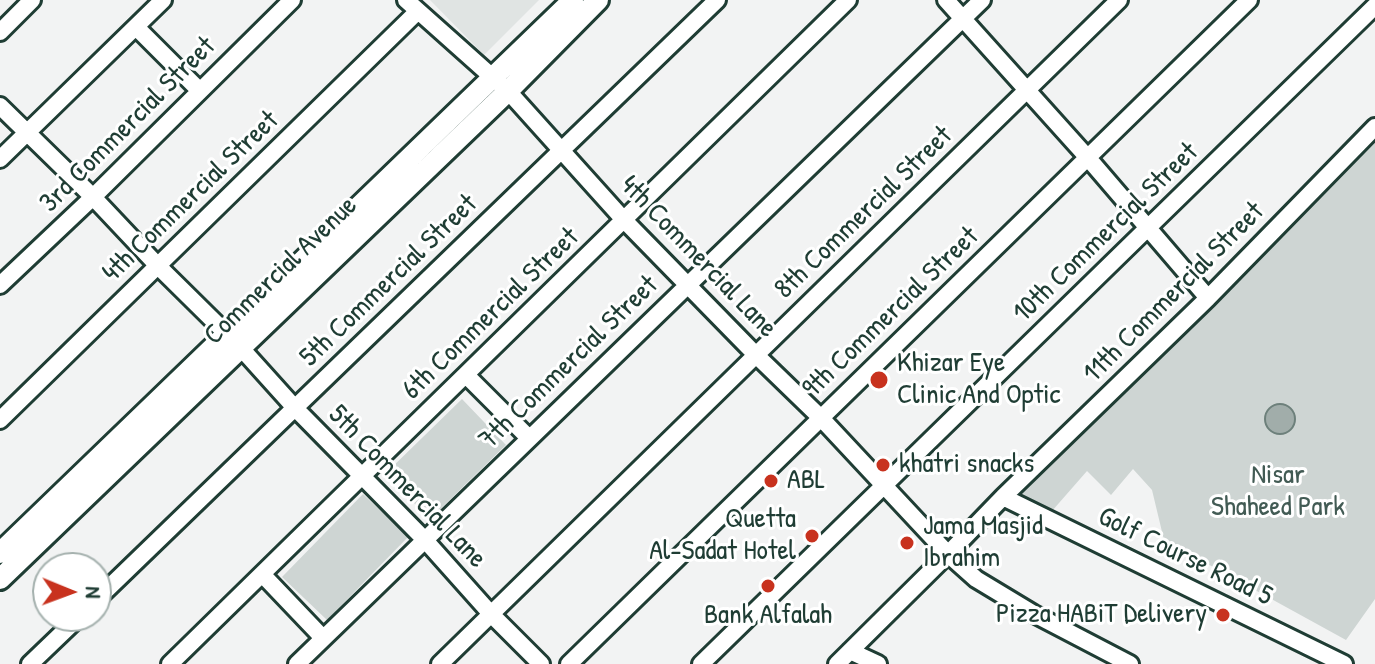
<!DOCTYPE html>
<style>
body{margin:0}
#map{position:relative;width:1375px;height:664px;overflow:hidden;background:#f2f3f3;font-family:"Patrick Hand",sans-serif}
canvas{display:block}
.north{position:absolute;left:32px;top:552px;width:80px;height:80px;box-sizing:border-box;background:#fff;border:2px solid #a5b1ae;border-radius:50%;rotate:91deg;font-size:22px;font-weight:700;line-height:32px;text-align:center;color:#1f3d34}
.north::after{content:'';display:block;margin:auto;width:28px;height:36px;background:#c8321e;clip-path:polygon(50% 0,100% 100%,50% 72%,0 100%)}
</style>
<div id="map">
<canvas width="1375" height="664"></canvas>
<div class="north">N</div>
</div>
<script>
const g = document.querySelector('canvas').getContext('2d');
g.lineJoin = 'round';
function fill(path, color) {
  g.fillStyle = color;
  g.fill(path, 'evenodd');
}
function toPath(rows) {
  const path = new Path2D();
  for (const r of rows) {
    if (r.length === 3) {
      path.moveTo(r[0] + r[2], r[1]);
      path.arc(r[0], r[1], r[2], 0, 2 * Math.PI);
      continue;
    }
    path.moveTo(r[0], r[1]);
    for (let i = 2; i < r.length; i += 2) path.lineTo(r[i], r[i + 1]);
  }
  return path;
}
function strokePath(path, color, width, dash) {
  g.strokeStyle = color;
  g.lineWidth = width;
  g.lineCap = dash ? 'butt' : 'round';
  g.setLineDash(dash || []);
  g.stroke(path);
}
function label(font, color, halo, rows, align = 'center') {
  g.font = font + ' "Patrick Hand",sans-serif';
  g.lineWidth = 6;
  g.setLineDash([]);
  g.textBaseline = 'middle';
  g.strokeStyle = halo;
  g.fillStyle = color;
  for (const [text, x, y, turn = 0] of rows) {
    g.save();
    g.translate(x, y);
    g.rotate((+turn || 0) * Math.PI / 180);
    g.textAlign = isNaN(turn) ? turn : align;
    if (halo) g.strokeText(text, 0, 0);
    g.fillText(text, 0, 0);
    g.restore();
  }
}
fill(toPath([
 [430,0,539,0,484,55]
]), '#e0e4e3');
fill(toPath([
 [1375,139,1375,599,1346,640,1164,540,1152,490,1133,469,1111,495,1087,471,1052,511,1017,492],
 [462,399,506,445,430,519,385,474],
 [363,494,408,537,327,620,282,577]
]), '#ced5d3');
const water = toPath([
 [1280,419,15]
]);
fill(water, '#a1adaa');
strokePath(water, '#6d807b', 2);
const minor = toPath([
 [406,0,508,91,624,220,756,355,821,418,948,554,976,579,1034,614,1130,664],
 [946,0,1088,158,1208,298],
 [136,27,200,91],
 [0,32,32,0],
 [0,106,93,197,158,266,241,348,295,408,425,540,491,614,541,664],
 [0,159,163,0],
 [0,285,93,197,292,0],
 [466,375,529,438],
 [0,420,418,11],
 [1003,497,1344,664],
 [262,574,323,638],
 [96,600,717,0],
 [850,651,878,664],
 [30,664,80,616],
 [170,664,848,0],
 [297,664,982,0],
 [440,664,1119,0],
 [569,664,1249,0],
 [701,664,1375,6],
 [837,664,948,554,1003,497,1208,298,1375,127]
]);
const major = toPath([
 [0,553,573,0],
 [0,579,508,91,598,0]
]);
strokePath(minor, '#1f3d34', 22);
strokePath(major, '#1f3d34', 26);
strokePath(minor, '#fff', 16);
strokePath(major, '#fff', 20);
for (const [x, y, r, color] of [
 [879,380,10,"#c8321e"],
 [883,465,8,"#c8321e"],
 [771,481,8,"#c8321e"],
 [812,536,8,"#c8321e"],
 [907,543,8,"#c8321e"],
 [768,586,8,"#c8321e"],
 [1223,615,8,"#c8321e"]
]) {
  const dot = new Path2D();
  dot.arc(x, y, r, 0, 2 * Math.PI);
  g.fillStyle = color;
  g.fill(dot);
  strokePath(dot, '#fff', 3);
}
label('28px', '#1f3d34', '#fff', [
 ["3rd Commercial Street",128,125,-45],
 ["4th Commercial Street",191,197,-44],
 ["8th Commercial Street",864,213,-44],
 ["10th Commercial Street",1106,233,-44],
 ["4th Commercial Lane",698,257,46],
 ["Commercial Avenue",281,271,-44],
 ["5th Commercial Street",389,281,-44],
 ["11th Commercial Street",1174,293,-45],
 ["9th Commercial Street",891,313,-44],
 ["6th Commercial Street",491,314,-44],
 ["7th Commercial Street",569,363,-44],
 ["5th Commercial Lane",407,487,46],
 ["Golf Course Road 5",1185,557,26]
]);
label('28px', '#1f3d34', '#fff', [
 ["Khizar Eye",897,364],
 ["Clinic And Optic",897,396],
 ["khatri snacks",899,465],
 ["ABL",787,481],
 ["Quetta",796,520,"right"],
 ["Al-Sadat Hotel",796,552,"right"],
 ["Jama Masjid",923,527],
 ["Ibrahim",923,559],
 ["Pizza HABiT Delivery",1207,615,"right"],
 ["Bank Alfalah",768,616,"center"]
], 'left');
label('28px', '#425b54', '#fff', [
 ["Nisar",1278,476],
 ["Shaheed Park",1278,508]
]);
</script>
